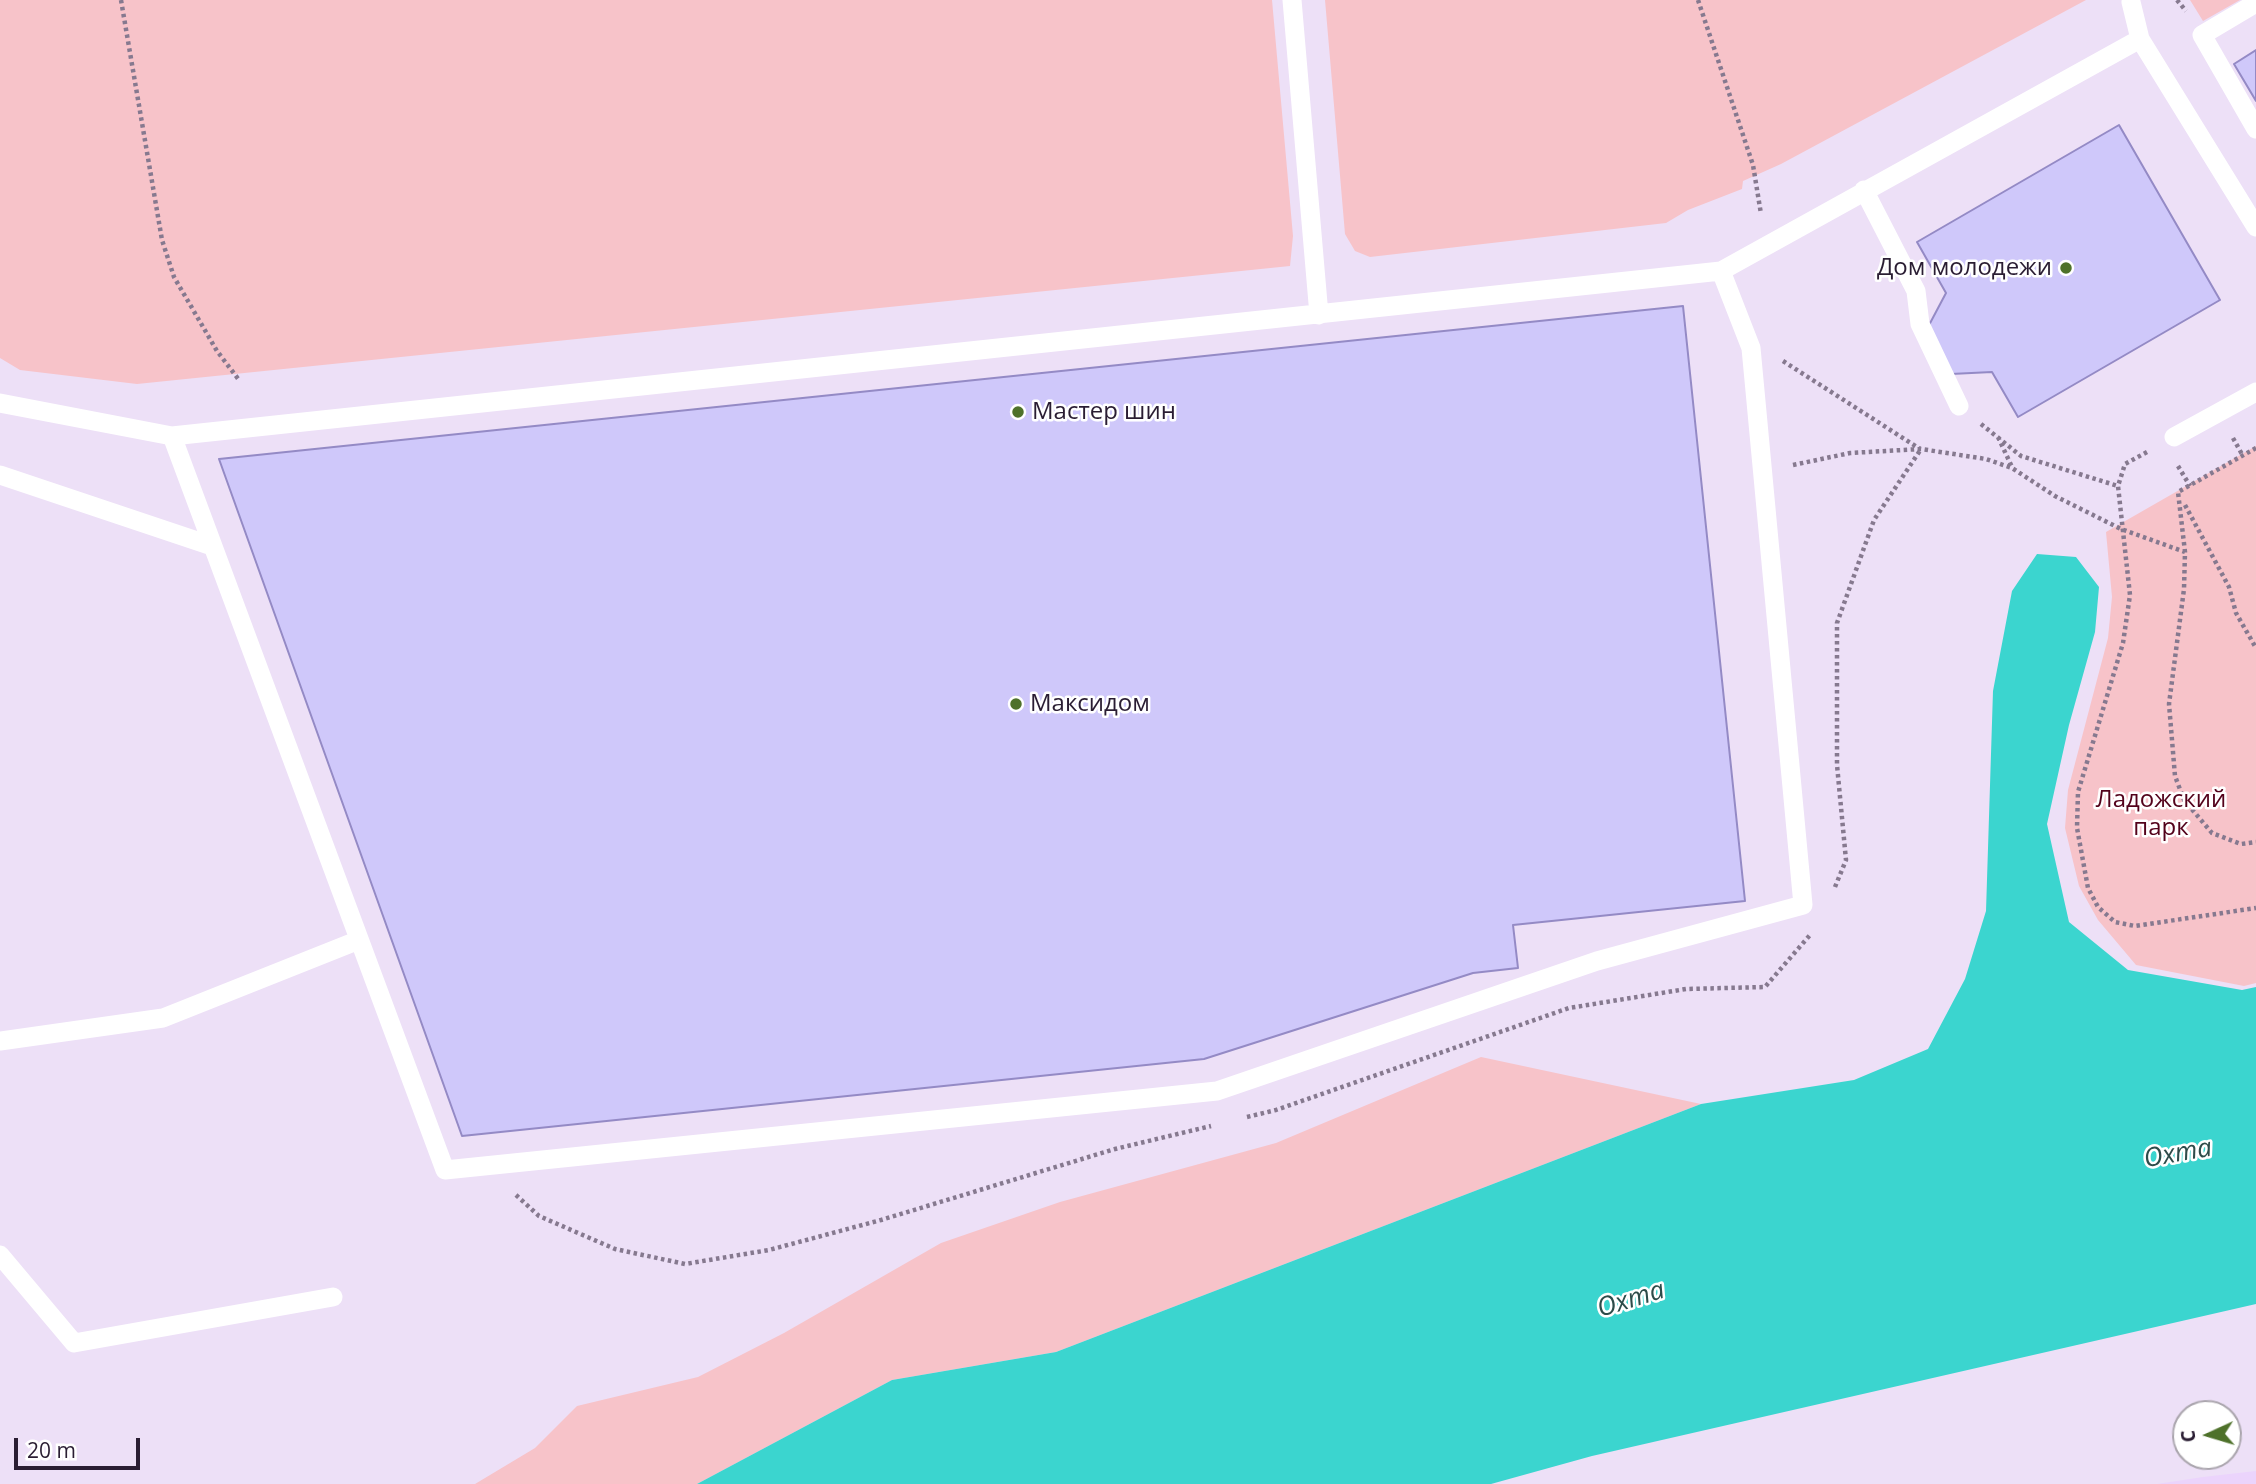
<!DOCTYPE html>
<meta charset="utf-8">
<style>
body{margin:0}
#map{position:relative;width:2256px;height:1484px;overflow:hidden;background:#ede0f7;font-family:"Open Sans",sans-serif}
canvas{display:block}
.north{position:absolute;left:2172px;top:1400px;width:70px;height:70px;box-sizing:border-box;background:#fff;border:2px solid #aaa5ad;border-radius:50%;rotate:266deg;font-size:19px;font-weight:700;line-height:28px;text-align:center;color:#2a1d33}
.north::after{content:'';display:block;margin:auto;width:24px;height:32px;background:#4e712a;clip-path:polygon(50% 0,100% 100%,50% 72%,0 100%)}
.scale{position:absolute;left:14px;top:1438px;width:126px;height:32px;box-sizing:border-box;border:4px solid #2a1d33;border-top:0;padding-left:9px;font-size:21px;line-height:24px;white-space:nowrap;color:#2a1d33;-webkit-text-stroke:5px #fff;paint-order:stroke}
</style>
<div id="map">
<canvas width="2256" height="1484"></canvas>
<div class="north">С</div>
<div class="scale">20 m</div>
</div>
<script>
const g = document.querySelector('canvas').getContext('2d');
g.lineJoin = 'round';
function fill(path, color) {
  g.fillStyle = color;
  g.fill(path, 'evenodd');
}
function toPath(rows) {
  const path = new Path2D();
  for (const r of rows) {
    path.moveTo(r[0], r[1]);
    for (let i = 2; i < r.length; i += 2) path.lineTo(r[i], r[i + 1]);
  }
  return path;
}
function strokePath(path, color, width, dash) {
  g.strokeStyle = color;
  g.lineWidth = width;
  g.lineCap = dash ? 'butt' : 'round';
  g.setLineDash(dash || []);
  g.stroke(path);
}
function label(font, color, halo, rows, align = 'center') {
  g.font = font + ' "Open Sans",sans-serif';
  g.lineWidth = 5;
  g.setLineDash([]);
  g.textBaseline = 'middle';
  g.strokeStyle = halo;
  g.fillStyle = color;
  for (const [text, x, y, turn = 0] of rows) {
    g.save();
    g.translate(x, y);
    g.rotate((+turn || 0) * Math.PI / 180);
    g.textAlign = isNaN(turn) ? turn : align;
    if (halo) g.strokeText(text, 0, 0);
    g.fillText(text, 0, 0);
    g.restore();
  }
}
fill(toPath([
 [2256,1471,2256,1484,2157,1484,2203,1477]
]), '#ebd4fc');
fill(toPath([
 [0,0,1272,0,1293,236,1290,266,137,384,20,370,0,358],
 [1325,0,2086,0,1781,164,1743,181,1742,189,1688,210,1666,223,1370,257,1355,251,1345,234],
 [2190,0,2240,0,2203,21],
 [2256,446,2256,983,2244,986,2136,965,2098,920,2079,886,2065,828,2068,790,2108,638,2112,597,2106,532],
 [1481,1057,1701,1104,1056,1352,892,1380,697,1484,475,1484,535,1448,577,1406,698,1377,784,1333,941,1243,1060,1202,1276,1143]
]), '#f7c3c9');
fill(toPath([
 [2037,554,2076,557,2099,587,2095,632,2069,725,2047,824,2069,922,2128,970,2242,990,2256,987,2256,1304,1592,1456,1491,1484,697,1484,892,1380,1056,1352,1701,1104,1854,1080,1928,1049,1965,979,1986,911,1993,691,2012,591]
]), '#3bd5cf');
const building = toPath([
 [2256,50,2256,101,2234,64,2256,50],
 [2119,125,2220,300,2018,417,1992,372,1951,374,1928,327,1946,293,1917,242,2119,125],
 [1683,306,1745,901,1513,925,1518,968,1473,973,1204,1059,462,1136,219,459,1683,306]
]);
fill(building, '#cfc8fa');
strokePath(building, '#948ac5', 2);
strokePath(toPath([
 [121,0,162,240,174,277,217,351,239,380],
 [1698,0,1753,165,1761,214],
 [2177,0,2186,11],
 [1783,361,1920,449],
 [1981,424,2021,456,2118,486],
 [1998,437,2012,467],
 [2233,438,2243,456],
 [2256,448,2178,492,2185,552,2184,589,2169,704,2175,776,2184,800,2212,833,2241,844,2256,842],
 [2147,452,2125,464,2118,486,2130,595,2123,643,2078,792,2077,828,2088,888,2098,907,2115,922,2135,926,2256,908],
 [1793,465,1850,453,1921,449,1986,459,2012,468,2055,496,2121,529,2185,552],
 [2178,466,2190,486],
 [2185,505,2229,587,2236,613,2256,648],
 [1835,887,1846,860,1837,765,1837,623,1874,520,1921,449],
 [1247,1117,1276,1110,1569,1008,1686,989,1765,987,1810,935],
 [516,1195,539,1216,615,1249,685,1264,769,1250,881,1220,1115,1149,1211,1126]
]), '#86798f', 4.5, [3.5, 3.5]);
strokePath(toPath([
 [1292,0,1319,315],
 [2131,2,2140,39],
 [2256,3,2202,35,2256,129],
 [1864,190,1916,291,1920,324,1959,406],
 [0,403,172,436,1721,271,2140,39,2256,227],
 [172,436,445,1170,1217,1091,1597,961,1803,905,1751,348,1721,271],
 [2174,437,2256,392],
 [0,475,212,546],
 [0,1041,163,1018,359,940],
 [0,1255,74,1343,333,1297]
]), '#fff', 19);
for (const [x, y, r, color] of [
 [2066,268,7,"#4e712a"],
 [1018,412,7,"#4e712a"],
 [1016,704,7,"#4e712a"]
]) {
  const dot = new Path2D();
  dot.arc(x, y, r, 0, 2 * Math.PI);
  g.fillStyle = color;
  g.fill(dot);
  strokePath(dot, '#fff', 2.5);
}
label('24px', '#2a1d33', '#fff', [
 ["Дом молодежи",2052,268,"right"],
 ["Мастер шин",1032,412],
 ["Максидом",1030,704]
], 'left');
label('24px', '#53021b', '#fff', [
 ["Ладожский",2161,800],
 ["парк",2161,828]
]);
label('italic 26px', '#2d4c4a', '#fff', [
 ["Охта",2178,1154,-10],
 ["Охта",1631,1300,-17]
]);
</script>
